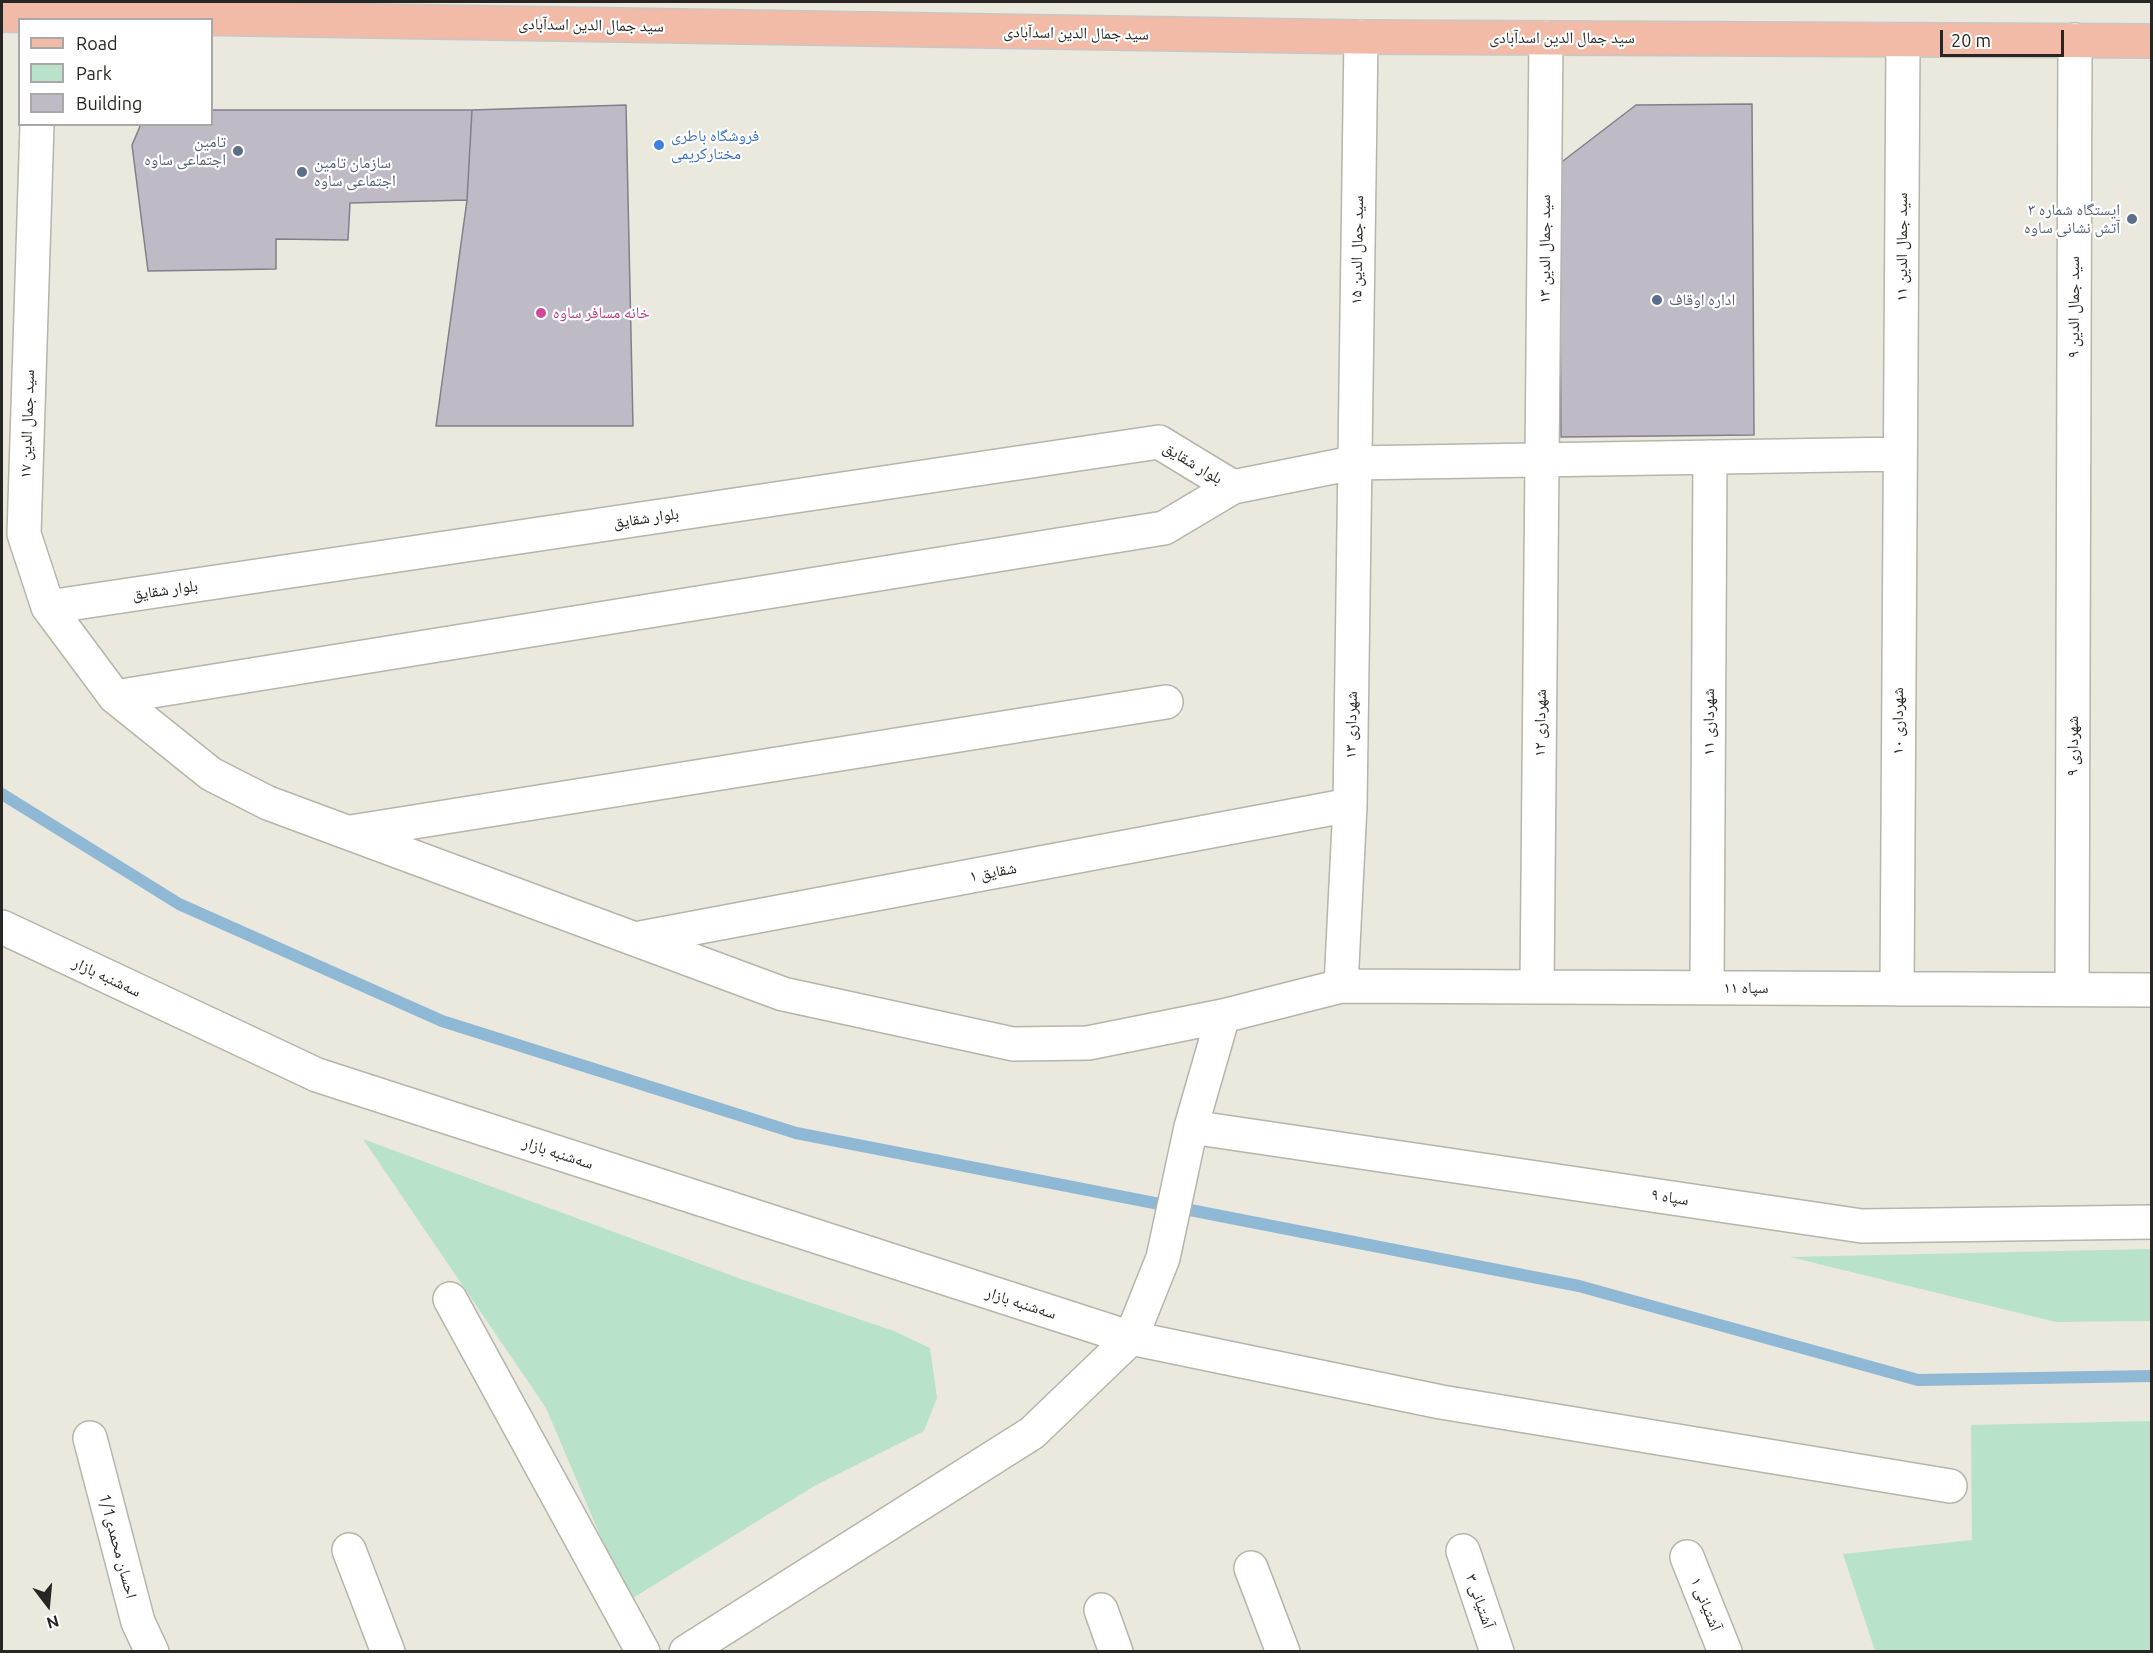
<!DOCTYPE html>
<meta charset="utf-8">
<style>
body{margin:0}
#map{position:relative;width:2153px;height:1653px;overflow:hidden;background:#ebe8dd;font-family:Ubuntu,sans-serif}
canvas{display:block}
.frame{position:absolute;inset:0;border:3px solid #272622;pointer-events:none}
.legend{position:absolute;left:18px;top:18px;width:195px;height:108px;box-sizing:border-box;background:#fff;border:2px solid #a9a8a7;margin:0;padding:8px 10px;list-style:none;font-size:18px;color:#272622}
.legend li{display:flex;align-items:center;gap:12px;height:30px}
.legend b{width:30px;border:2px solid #a9a8a7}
.north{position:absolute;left:18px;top:1575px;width:60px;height:60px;-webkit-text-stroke:4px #fff;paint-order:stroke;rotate:164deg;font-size:16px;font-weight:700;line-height:24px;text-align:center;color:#272622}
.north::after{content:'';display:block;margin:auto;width:21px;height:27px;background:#272622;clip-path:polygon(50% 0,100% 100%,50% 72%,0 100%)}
.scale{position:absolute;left:1940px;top:30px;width:124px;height:27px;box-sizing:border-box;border:3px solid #272622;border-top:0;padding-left:8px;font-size:18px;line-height:21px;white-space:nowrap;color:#272622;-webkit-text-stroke:4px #fff;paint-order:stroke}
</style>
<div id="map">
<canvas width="2153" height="1653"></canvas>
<div class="frame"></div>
<ul class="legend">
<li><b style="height:8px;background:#f2bba7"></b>Road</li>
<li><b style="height:16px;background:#b9e2ca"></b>Park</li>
<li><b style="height:16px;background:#bebbc6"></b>Building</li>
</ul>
<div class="north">N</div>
<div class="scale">20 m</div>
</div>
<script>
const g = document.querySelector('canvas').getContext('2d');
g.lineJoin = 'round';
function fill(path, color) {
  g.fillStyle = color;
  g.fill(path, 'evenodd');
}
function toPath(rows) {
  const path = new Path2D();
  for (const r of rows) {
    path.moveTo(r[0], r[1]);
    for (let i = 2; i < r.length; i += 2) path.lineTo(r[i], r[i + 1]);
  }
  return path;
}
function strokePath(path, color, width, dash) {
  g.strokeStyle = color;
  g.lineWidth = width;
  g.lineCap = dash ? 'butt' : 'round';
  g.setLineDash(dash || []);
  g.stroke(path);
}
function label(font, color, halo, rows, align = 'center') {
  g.font = font + ' Ubuntu,"Noto Naskh Arabic",sans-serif';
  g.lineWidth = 4.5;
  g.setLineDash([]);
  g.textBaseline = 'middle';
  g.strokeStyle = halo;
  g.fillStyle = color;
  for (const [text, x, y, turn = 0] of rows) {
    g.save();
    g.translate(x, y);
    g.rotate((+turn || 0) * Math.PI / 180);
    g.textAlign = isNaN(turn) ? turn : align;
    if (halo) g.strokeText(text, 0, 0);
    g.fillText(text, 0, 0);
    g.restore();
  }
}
fill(toPath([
 [363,1139,741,1279,894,1331,930,1348,937,1398,924,1431,816,1485,628,1601,546,1408],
 [2151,1249,2151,1321,2056,1322,1790,1257],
 [2151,1421,2151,1651,1875,1651,1843,1554,1972,1540,1971,1425]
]), '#b9e2ca');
strokePath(toPath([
 [2,794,179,904,442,1021,796,1133,1579,1286,1918,1380,2152,1376]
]), '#8eb8d4', 12);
const building = toPath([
 [1752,104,1754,435,1561,437,1559,164,1636,105,1752,104],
 [626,105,633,426,436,426,467,200,472,110,626,105],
 [212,110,472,110,467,200,350,203,348,240,276,239,276,269,148,271,132,145,141,124,212,124,212,110]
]);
fill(building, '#bebbc6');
strokePath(building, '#837f8a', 1.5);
const minor = toPath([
 [37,124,24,534,48,607,115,697,211,774,268,803,783,994,1013,1044,1088,1043,1223,1016,1341,986,2152,990],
 [48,607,1159,442,1233,487],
 [115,697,1164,528,1233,487,1353,463,1900,454],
 [351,832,1166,702],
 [2,927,317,1075,1131,1338,1441,1402,1950,1486],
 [635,939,1350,805],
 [1341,986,1350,805,1361,37],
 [1537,986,1546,38],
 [1707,988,1710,457],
 [1897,989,1903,41],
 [2072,989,2075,40],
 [1191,1127,1862,1226,2152,1222],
 [450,1299,643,1652],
 [90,1438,138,1622,152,1652],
 [349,1550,388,1652],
 [1463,1551,1497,1652],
 [1687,1557,1725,1652],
 [1251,1568,1283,1652],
 [1101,1610,1116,1652],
 [686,1652,1032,1433,1131,1338,1163,1258,1191,1127,1223,1016]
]);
const major = toPath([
 [2,15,1361,37,2152,41]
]);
strokePath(minor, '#b7b4a9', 36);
strokePath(major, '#c7c7c6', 36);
strokePath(minor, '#fff', 33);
strokePath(major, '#f2bba7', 33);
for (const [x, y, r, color] of [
 [659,145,6,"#3f7fe0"],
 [238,151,6,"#5c6f8a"],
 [302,172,6,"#5c6f8a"],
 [2132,219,6,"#5c6f8a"],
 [1657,300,6,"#5c6f8a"],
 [541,313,6,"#d1479c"]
]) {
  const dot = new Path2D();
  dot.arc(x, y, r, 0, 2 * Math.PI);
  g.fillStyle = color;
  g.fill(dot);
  strokePath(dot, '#fff', 2);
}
label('16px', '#272622', '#fff', [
 ["سید جمال الدین اسدآبادی",591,25,1],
 ["سید جمال الدین اسدآبادی",1076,33,1],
 ["سید جمال الدین اسدآبادی",1562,38],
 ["سید جمال الدین ۱۱",1902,247,-90],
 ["سید جمال الدین ۱۳",1545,249,-90],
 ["سید جمال الدین ۱۵",1357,250,-89],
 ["سید جمال الدین ۹",2074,307,-90],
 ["سید جمال الدین ۱۷",27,424,-88],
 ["بلوار شقایق",1193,463,31],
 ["بلوار شقایق",646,518,-8],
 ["بلوار شقایق",165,590,-8],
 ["شهرداری ۱۰",1898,721,-90],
 ["شهرداری ۱۱",1709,722,-90],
 ["شهرداری ۱۲",1540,723,-89],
 ["شهرداری ۱۳",1351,725,-89],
 ["شهرداری ۹",2073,746,-90],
 ["شقایق ۱",993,872,-11],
 ["سه‌شنبه بازار",107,977,25],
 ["سپاه ۱۱",1746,988],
 ["سه‌شنبه بازار",558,1153,18],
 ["سپاه ۹",1670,1197,9],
 ["سه‌شنبه بازار",1021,1303,18],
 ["احسان محمدی1/1",118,1546,75],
 ["آشتیانی ۳",1480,1601,71],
 ["آشتیانی ۱",1706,1604,68]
]);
label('16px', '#366cbe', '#fff', [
 ["فروشگاه باطری",671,136],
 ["مختارکریمی",671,154]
], 'left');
label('16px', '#4e5e75', '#fff', [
 ["تامین",226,142],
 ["اجتماعی ساوه",226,160],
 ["سازمان تامین",314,163,"left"],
 ["اجتماعی ساوه",314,181,"left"],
 ["ایستگاه شماره ۳",2120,210],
 ["آتش نشانی ساوه",2120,228],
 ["اداره اوقاف",1669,300,"left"]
], 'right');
label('16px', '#b23c85', '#fff', [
 ["خانه مسافر ساوه",553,313]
], 'left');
</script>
